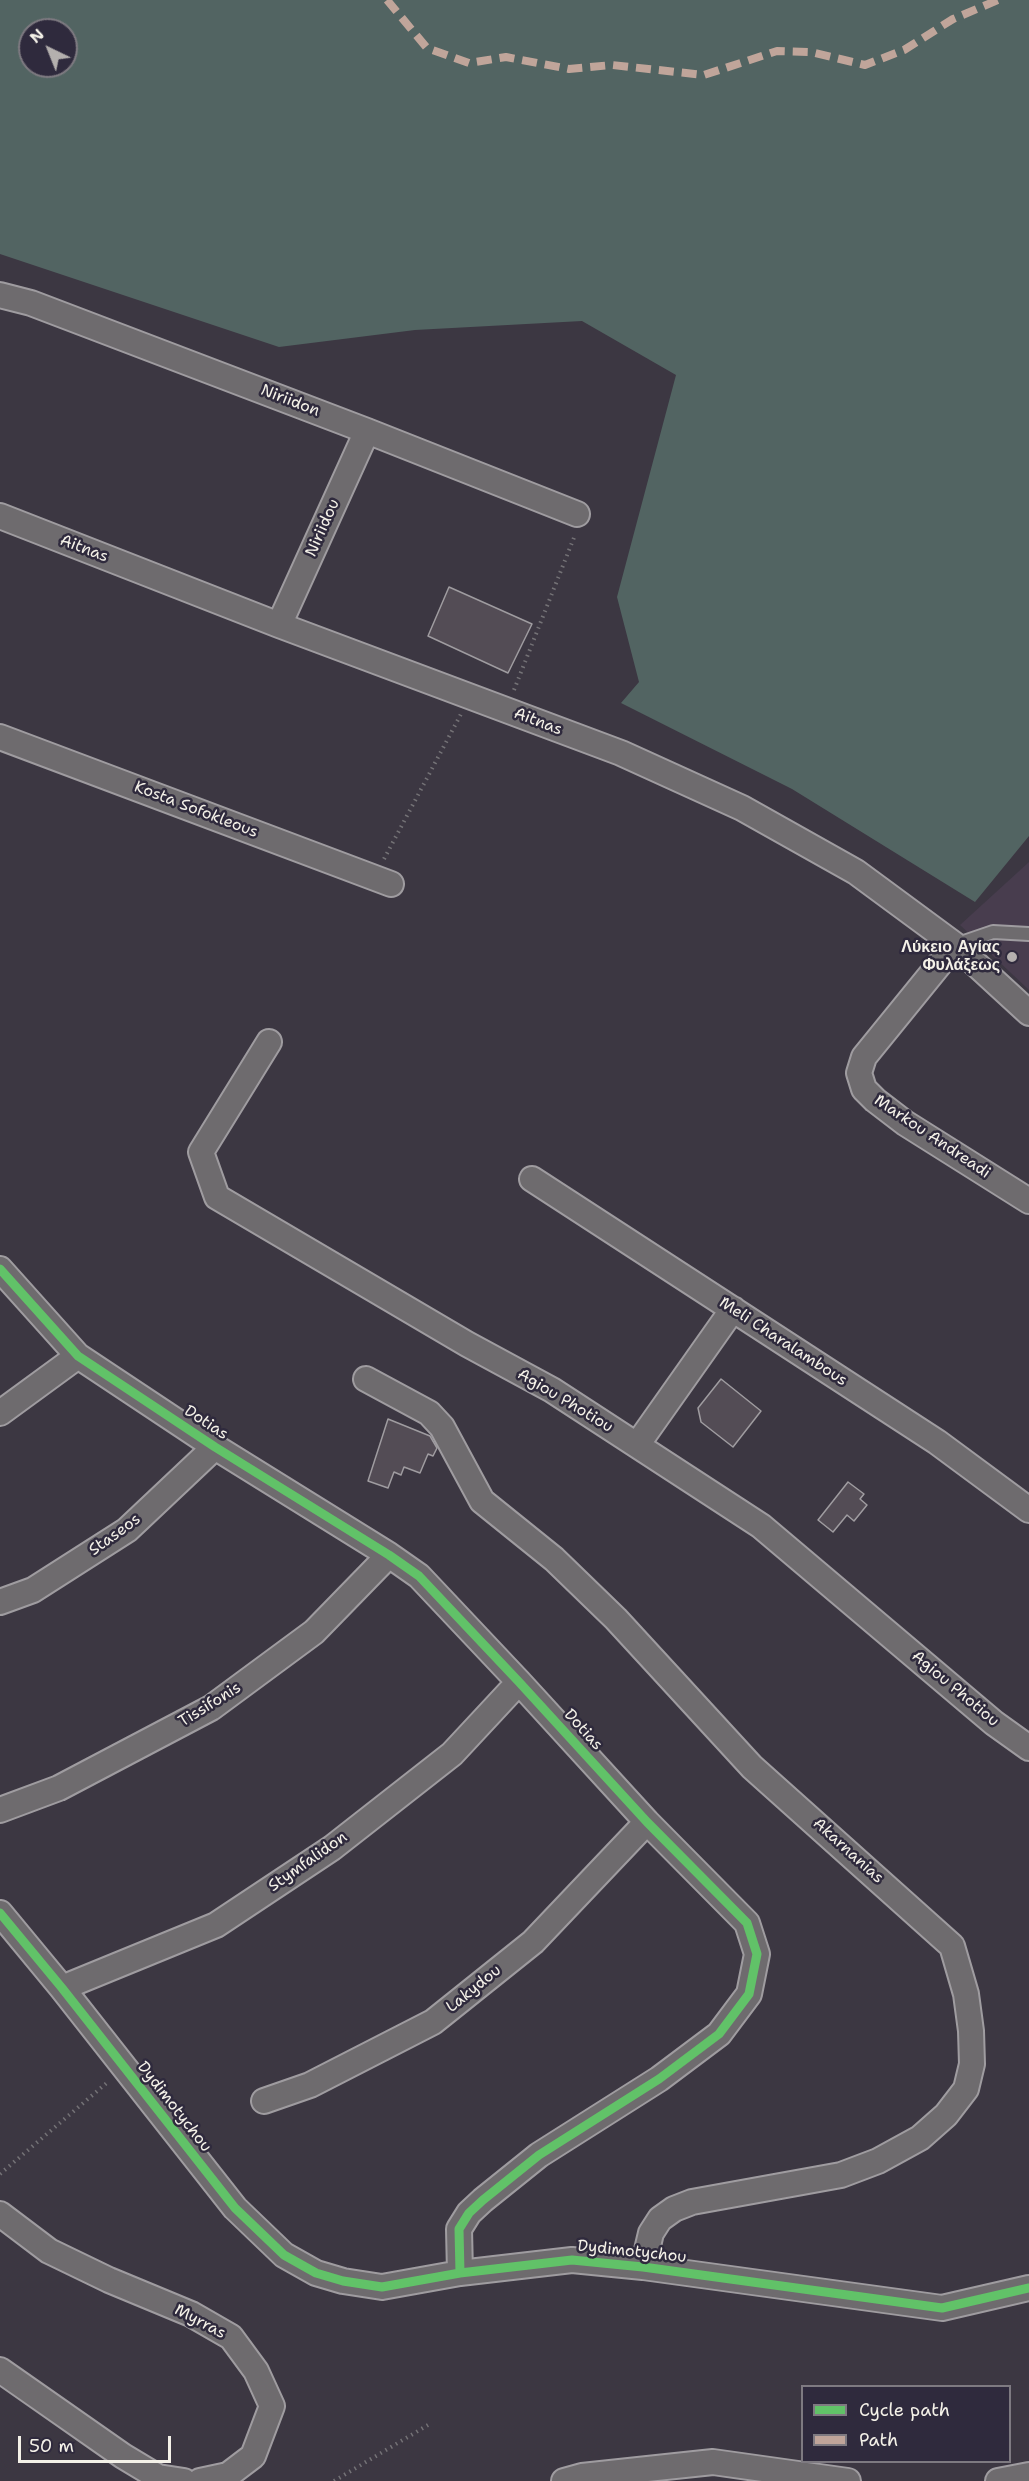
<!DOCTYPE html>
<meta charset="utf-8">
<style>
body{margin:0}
#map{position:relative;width:1029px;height:2481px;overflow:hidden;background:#3c3742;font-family:"Shantell Sans",sans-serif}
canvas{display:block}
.legend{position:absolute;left:801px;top:2385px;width:210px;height:78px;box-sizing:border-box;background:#2f2a3d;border:2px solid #7e7a81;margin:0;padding:8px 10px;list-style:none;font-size:18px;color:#f4f1e8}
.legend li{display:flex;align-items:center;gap:12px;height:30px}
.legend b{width:30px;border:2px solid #7e7a81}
.north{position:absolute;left:18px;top:18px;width:60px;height:60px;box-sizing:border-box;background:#2f2a3d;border:2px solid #7e7a81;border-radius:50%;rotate:317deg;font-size:16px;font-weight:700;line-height:24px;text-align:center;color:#f4f1e8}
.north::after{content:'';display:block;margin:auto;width:21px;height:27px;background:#b4b0ae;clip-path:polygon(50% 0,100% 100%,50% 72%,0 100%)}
.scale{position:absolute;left:18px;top:2436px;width:153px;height:27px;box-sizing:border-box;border:3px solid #f4f1e8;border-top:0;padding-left:8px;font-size:18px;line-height:21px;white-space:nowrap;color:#f4f1e8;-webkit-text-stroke:4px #2f2a3d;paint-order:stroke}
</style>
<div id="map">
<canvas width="1029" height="2481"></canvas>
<ul class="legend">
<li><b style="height:8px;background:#61c268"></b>Cycle path</li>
<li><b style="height:8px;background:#c0a59a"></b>Path</li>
</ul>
<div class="north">N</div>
<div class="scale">50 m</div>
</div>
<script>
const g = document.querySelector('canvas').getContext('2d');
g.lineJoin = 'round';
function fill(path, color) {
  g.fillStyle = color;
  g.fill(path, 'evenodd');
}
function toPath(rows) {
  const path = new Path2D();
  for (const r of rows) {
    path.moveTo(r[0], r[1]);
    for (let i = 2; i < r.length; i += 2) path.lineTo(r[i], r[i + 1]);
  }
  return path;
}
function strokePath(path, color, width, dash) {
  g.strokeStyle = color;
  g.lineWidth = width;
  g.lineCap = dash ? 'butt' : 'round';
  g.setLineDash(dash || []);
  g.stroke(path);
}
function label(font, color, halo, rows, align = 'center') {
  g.font = font + ' "Shantell Sans",sans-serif';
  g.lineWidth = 5;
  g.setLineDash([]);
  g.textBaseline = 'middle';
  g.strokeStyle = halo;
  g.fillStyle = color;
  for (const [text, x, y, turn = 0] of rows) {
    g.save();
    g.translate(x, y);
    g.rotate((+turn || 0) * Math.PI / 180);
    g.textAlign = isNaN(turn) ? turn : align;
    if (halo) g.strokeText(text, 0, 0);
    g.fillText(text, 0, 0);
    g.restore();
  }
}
fill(toPath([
 [1029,862,1029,990,960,925]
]), '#483d4e');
fill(toPath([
 [0,0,1029,0,1029,836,975,902,792,789,621,703,639,682,617,597,676,375,582,321,415,330,279,347,0,254],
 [30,30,66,30,66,66,30,66]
]), '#526462');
const building = toPath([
 [449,587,532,624,508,673,428,636,449,587],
 [721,1379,761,1411,733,1447,701,1422,698,1408,721,1379],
 [388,1419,430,1436,437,1448,433,1456,428,1454,420,1473,404,1467,401,1475,394,1472,388,1488,368,1481,388,1419],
 [848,1482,864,1494,860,1499,867,1505,854,1521,847,1515,833,1532,818,1520,848,1482]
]);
fill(building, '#534c55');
strokePath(building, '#9f9ca0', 1.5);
const service = toPath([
 [955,945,993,932,1029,934]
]);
const minor = toPath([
 [0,295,31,303,367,431,577,514],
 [0,516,279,625,621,753,742,808,856,872,955,945,1029,1013],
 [279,625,367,431],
 [0,737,391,884],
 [955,945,864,1057,859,1073,864,1089,875,1100,905,1123,1029,1201],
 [269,1042,201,1152,217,1197,467,1344,552,1390,761,1526,994,1723,1029,1748],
 [532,1179,937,1442,1029,1510],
 [0,1269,78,1356,215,1447,389,1555,419,1576,519,1682,647,1822,747,1923,757,1954,749,1994,719,2034,659,2079,539,2155,483,2200,469,2213,459,2229,460,2273],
 [366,1379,429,1413,442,1427,482,1501,554,1559,616,1619,752,1767,952,1946,966,1994,971,2031,972,2064,966,2089,946,2115,920,2138,878,2161,841,2175,692,2202,674,2209,660,2219,651,2233,643,2267],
 [0,1413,78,1356],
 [637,1445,733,1309],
 [0,1602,33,1590,127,1530,215,1447],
 [0,1810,59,1788,211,1708,314,1632,389,1555],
 [0,1913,62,1988,235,2208,284,2255,316,2273,343,2281,382,2287,460,2273,572,2260,643,2267,942,2308,1029,2288],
 [62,1988,216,1925,332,1848,452,1754,519,1682],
 [264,2101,310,2085,433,2022,533,1942,647,1822],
 [0,2214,49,2251,109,2280,191,2314,231,2337,256,2371,272,2406,253,2456,228,2475,200,2481],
 [0,2370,123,2456,158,2477,184,2481],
 [564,2481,582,2476,713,2462,848,2481],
 [998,2481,1029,2475]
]);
strokePath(service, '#9f9ca0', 16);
strokePath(minor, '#9f9ca0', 28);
strokePath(toPath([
 [514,690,575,535],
 [384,859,461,714],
 [0,2174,109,2081],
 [334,2481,428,2425]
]), '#747276', 4, [1.5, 4.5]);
strokePath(service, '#6e6b6e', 12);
strokePath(minor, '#6e6b6e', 24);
strokePath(toPath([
 [387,0,427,48,469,63,506,57,569,69,612,65,704,75,777,51,811,52,865,65,904,50,953,19,998,0]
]), '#c0a59a', 8, [15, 8]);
strokePath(toPath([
 [0,1269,78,1356,215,1447,389,1555,419,1576,519,1682,647,1822,747,1923,757,1954,749,1994,719,2034,659,2079,539,2155,483,2200,469,2213,459,2229,460,2273],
 [0,1913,62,1988,235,2208,284,2255,316,2273,343,2281,382,2287,460,2273,572,2260,643,2267,942,2308,1029,2288]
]), '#61c268', 9);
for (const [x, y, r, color] of [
 [1012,957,6,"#b4b0ae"]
]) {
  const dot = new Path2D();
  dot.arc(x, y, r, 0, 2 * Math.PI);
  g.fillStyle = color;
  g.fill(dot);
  strokePath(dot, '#2f2a3d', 2);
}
label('16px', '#f4f1e8', '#2f2a3d', [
 ["Niriidon",290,401,21],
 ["Niriidou",323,528,-66],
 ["Aitnas",84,549,21],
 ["Aitnas",538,722,21],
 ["Kosta Sofokleous",196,810,21],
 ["Markou Andreadi",932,1137,34],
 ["Meli Charalambous",783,1342,33],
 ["Agiou Photiou",565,1401,31],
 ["Dotias",206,1423,33],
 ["Staseos",115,1535,-36],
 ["Agiou Photiou",955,1689,40],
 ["Tissifonis",210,1705,-32],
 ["Dotias",583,1730,48],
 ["Akarnanias",848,1851,42],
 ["Stymfalidon",308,1862,-35],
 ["Lakydou",474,1989,-39],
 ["Dydimotychou",174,2107,52],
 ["Dydimotychou",632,2252,6],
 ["Myrras",200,2322,28]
]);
label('bold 16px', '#f4f1e8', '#2f2a3d', [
 ["Λύκειο Αγίας",1000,948],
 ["Φυλάξεως",1000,966]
], 'right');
</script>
